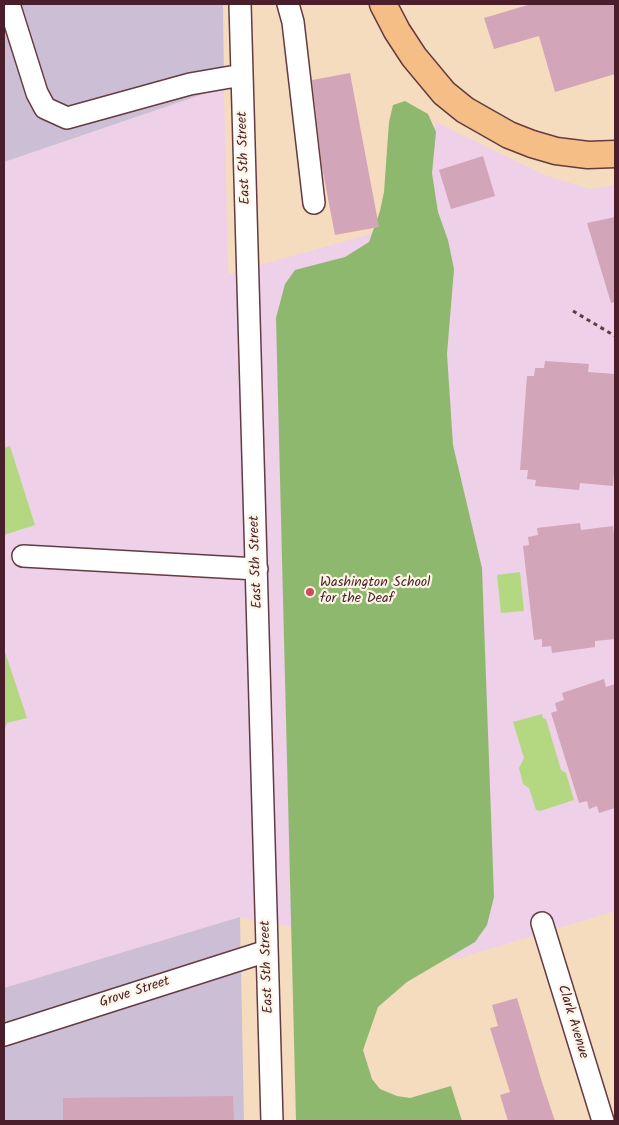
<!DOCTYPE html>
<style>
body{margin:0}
#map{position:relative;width:619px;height:1125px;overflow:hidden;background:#f5dcbf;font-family:Kalam,sans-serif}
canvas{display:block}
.frame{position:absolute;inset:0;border:5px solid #4a1f2b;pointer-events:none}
</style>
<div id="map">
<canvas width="619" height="1125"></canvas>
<div class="frame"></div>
</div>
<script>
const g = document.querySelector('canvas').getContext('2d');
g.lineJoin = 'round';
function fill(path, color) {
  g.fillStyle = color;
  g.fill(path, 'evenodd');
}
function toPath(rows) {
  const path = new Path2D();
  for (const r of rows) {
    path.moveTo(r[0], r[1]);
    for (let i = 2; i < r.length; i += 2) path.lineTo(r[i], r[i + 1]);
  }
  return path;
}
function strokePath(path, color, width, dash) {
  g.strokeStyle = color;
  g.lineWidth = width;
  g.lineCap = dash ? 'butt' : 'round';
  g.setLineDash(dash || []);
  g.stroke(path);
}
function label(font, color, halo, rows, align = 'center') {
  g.font = font + ' Kalam,sans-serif';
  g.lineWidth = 4.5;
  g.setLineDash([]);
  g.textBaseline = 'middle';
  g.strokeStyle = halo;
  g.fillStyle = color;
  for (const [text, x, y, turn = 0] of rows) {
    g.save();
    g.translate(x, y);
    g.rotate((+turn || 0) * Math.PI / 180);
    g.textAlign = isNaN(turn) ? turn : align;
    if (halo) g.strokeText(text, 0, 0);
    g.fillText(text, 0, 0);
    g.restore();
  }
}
fill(toPath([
 [224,87,228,274,392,228,436,122,544,175,590,189,615,185,615,911,456,959,240,917,4,988,4,162]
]), '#eed0e8');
fill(toPath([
 [4,4,223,4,224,87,4,162],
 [240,917,244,1121,4,1121,4,988]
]), '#ccbed4');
fill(toPath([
 [10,446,35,525,4,535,4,448],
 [520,572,524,611,501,613,497,575],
 [4,649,27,718,7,723,4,731],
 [542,714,543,718,546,719,561,770,566,773,574,800,540,811,536,810,529,788,523,784,519,768,524,758,513,722]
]), '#b4d881');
fill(toPath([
 [405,101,428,114,436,132,432,173,438,212,448,240,454,269,447,354,453,445,482,568,494,897,487,925,475,942,407,982,378,1007,363,1050,372,1079,380,1089,397,1096,410,1098,451,1086,462,1121,296,1121,276,318,285,284,295,270,345,257,369,242,380,211,384,192,389,122,393,105]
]), '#8fb86f');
fill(toPath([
 [531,4,615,4,615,74,555,92,539,36,494,49,484,18],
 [350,73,379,227,335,235,322,167,312,80],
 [483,156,495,196,451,209,439,170],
 [615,217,615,302,611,303,587,223],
 [545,361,589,364,588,372,615,374,615,471,614,471,613,486,580,483,579,490,535,486,536,480,527,479,528,470,520,470,527,376,534,376,535,368,544,368],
 [580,523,581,530,613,526,615,544,615,639,595,641,595,647,552,653,551,646,542,647,542,639,534,640,523,546,529,545,528,537,538,535,537,528],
 [604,679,606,687,615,684,615,808,599,813,597,806,589,809,587,801,579,803,551,713,557,711,555,703,564,700,562,693],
 [517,998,542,1082,555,1121,508,1121,500,1095,510,1092,490,1028,498,1026,492,1005],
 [233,1096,234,1121,63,1121,63,1098]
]), '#d3a5b9');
const minor = toPath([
 [9,4,37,93,45,108,67,118,190,84,242,75],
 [240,4,272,1121],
 [288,4,293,22,314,203],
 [23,556,257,569],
 [542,923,603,1121],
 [4,1035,267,951]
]);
const major = toPath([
 [383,4,397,31,414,57,444,93,465,110,509,135,532,144,556,151,588,155,615,154]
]);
strokePath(minor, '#643b41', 24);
strokePath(major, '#643b41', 29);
strokePath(toPath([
 [573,311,615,336]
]), '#643b41', 3, [4, 4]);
strokePath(minor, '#fff', 21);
strokePath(major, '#f6be87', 26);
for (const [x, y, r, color] of [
 [310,592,5,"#d1495b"]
]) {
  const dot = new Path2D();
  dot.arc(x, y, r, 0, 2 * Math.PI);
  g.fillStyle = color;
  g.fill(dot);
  strokePath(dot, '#fcf5e5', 2);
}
label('14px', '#4a1f2b', '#fcf5e5', [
 ["East 5th Street",245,158,-92],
 ["East 5th Street",257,562,-92],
 ["East 5th Street",268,967,-92],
 ["Grove Street",135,993,-18],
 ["Clark Avenue",572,1022,73]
]);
label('14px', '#4a1f2b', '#fcf5e5', [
 ["Washington School",320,584],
 ["for the Deaf",320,600]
], 'left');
</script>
